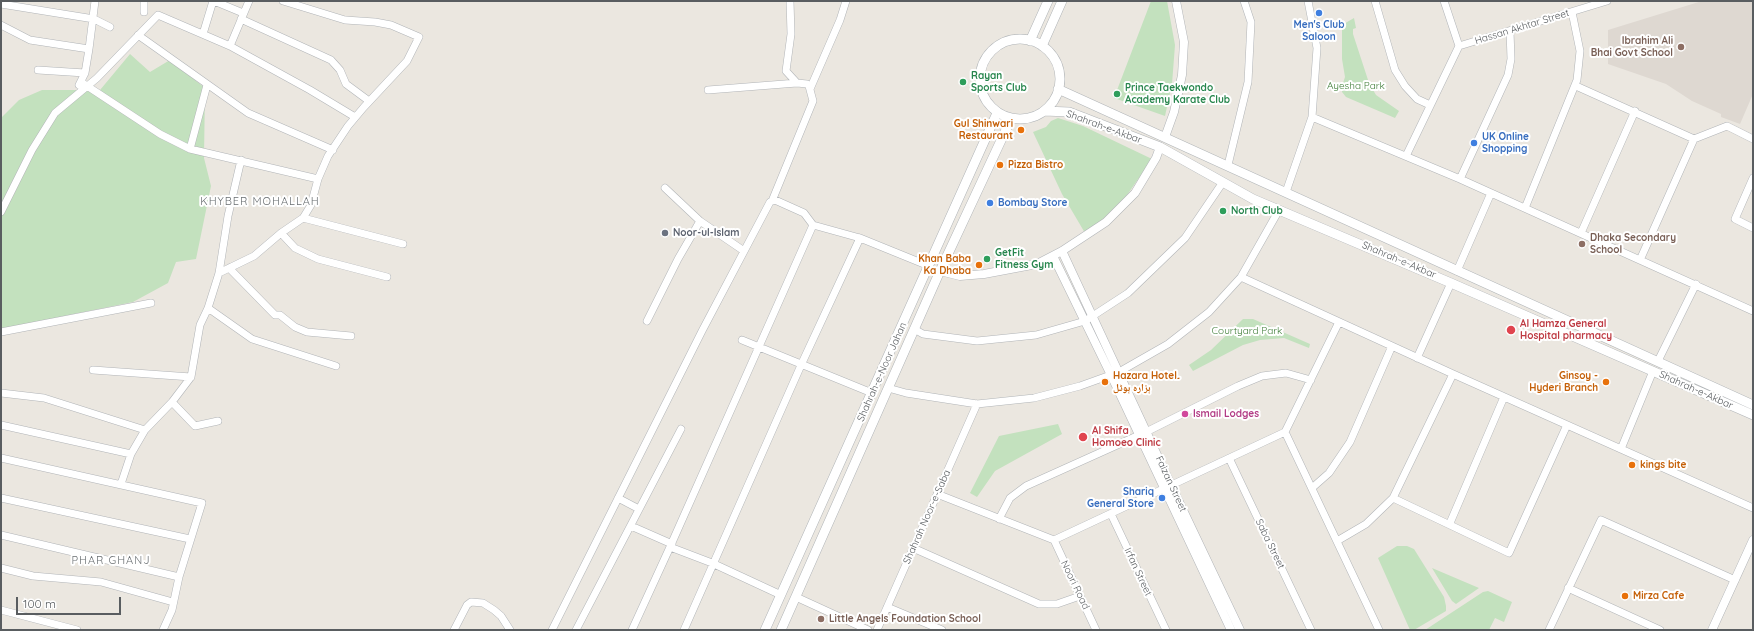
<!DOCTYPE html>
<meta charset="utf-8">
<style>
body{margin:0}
#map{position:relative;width:1754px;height:631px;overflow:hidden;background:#ebe7e0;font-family:Quicksand,sans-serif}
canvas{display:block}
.frame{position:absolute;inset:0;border:2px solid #595d60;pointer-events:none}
.scale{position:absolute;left:16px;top:597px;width:105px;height:18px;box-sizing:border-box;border:2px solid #595d60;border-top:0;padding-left:5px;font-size:12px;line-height:14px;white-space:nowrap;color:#595d60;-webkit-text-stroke:3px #fff;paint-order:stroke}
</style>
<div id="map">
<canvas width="1754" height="631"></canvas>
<div class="frame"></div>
<div class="scale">100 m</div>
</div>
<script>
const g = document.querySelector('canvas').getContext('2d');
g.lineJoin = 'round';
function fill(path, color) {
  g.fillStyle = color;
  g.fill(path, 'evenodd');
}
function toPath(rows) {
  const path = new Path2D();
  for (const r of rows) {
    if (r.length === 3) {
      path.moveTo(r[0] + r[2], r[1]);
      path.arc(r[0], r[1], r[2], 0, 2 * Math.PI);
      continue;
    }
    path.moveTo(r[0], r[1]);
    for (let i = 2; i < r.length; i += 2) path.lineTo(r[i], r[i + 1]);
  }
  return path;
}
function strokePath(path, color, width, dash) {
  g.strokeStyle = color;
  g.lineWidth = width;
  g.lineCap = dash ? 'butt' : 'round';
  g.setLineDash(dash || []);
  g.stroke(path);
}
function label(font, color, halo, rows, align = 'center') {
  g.font = font + ' Quicksand,"Noto Naskh Arabic",sans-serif';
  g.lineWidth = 4;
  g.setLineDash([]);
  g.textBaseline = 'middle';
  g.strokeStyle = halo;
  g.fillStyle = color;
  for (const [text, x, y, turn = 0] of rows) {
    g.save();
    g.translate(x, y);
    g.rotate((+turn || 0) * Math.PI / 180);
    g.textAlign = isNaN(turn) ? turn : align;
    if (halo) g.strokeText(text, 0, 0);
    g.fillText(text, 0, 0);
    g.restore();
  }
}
fill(toPath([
 [1702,1,1753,1,1753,94,1740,124,1721,117,1721,114,1692,101,1666,84,1608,64,1608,30]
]), '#ded8d1');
fill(toPath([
 [1151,1,1167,1,1175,45,1172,84,1165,116,1114,98],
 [1354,18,1356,28,1353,29,1353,34,1369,83,1376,95,1399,111,1395,118,1346,97,1342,92,1342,86,1345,77,1342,59,1342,25],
 [130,54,150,72,170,60,205,88,204,158,211,186,196,259,176,262,168,283,133,302,1,329,1,118,19,100,42,90,100,90],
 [1058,118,1083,126,1152,159,1125,198,1106,217,1085,233,1062,194,1033,132,1046,127,1051,121],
 [1243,319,1253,319,1310,344,1309,348,1284,338,1260,340,1243,345,1193,371,1189,365,1211,350],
 [1058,424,1062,434,995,471,977,497,970,493,999,436],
 [1397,546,1407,546,1414,549,1444,597,1446,606,1446,611,1414,630,1410,630,1378,558],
 [1432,568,1479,588,1456,604,1452,601],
 [1488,591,1512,602,1504,622,1495,618,1489,630,1425,630,1483,592]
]), '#c3e1be');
const minor = toPath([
 [214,1,243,13],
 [790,1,791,34,786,71,797,83],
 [1375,1,1395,70,1405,86,1417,99,1430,105],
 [1,4,94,19,110,27],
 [144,12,144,1],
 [241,19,331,60,340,70,346,84,369,101],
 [1,25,30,40,89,49],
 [203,34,213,1],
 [138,35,248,113,333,150],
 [230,46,249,1],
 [1459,46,1607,1],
 [38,70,85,73],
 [81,82,160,134,190,149,318,179],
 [79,85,85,73,89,49,95,1],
 [1576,86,1694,139],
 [810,89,840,20,846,1],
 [708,90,797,83,807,84,809,86,813,101,772,201],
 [1312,117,1460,179,1753,311],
 [190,149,207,85],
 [1406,156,1459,46,1444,1],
 [1228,165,1248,82,1251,22,1244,1],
 [1753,178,1735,219,1753,228],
 [1460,179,1508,75,1511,59,1510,31],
 [665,188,700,221,744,251],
 [1286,192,1312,117,1317,48,1308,1],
 [1525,208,1577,80,1580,51,1572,12],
 [1,212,32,150,55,113,97,78,158,15,230,46,310,90,355,117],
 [303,218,403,244],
 [281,233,295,248,318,259,387,277],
 [1581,233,1635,111],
 [1640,260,1694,139,1727,126,1753,139],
 [229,268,275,315,280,315,295,327,307,332,351,336],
 [1457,271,1491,193],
 [219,273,254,256,281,233,303,218,311,205,318,179,328,156,348,126,364,107,407,61,419,37,391,25,375,22,345,20,283,1],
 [1241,277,1453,374,1753,508],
 [208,308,252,339,336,366],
 [647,321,678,259,700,221],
 [914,329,923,334,977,341,1036,335,1085,321,1128,293,1185,238,1223,182],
 [1,332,151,303],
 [742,340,872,393],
 [1417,358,1451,283],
 [1658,361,1696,284],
 [93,370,191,377],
 [888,388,906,393,977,404,1034,398,1080,386,1119,372,1168,344,1209,312,1241,277,1279,210],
 [1,393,44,398,145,430],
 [172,402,195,426,218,421],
 [1,425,131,454],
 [1285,432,1379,630],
 [1621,449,1653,371],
 [1,458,202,503,179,577,172,610,163,630],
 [1229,458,1311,630],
 [121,484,131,454,145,430,172,402,191,377,200,325,208,308,219,273,228,216,241,160],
 [1312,488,1329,473,1350,442,1392,346],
 [937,494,1054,540,1285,432,1339,322],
 [1,498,190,539],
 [618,498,639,509],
 [1393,498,1509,553,1567,425],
 [1111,514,1166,630],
 [999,519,1010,498,1026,486,1146,432,1238,386,1262,376,1286,373,1311,380],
 [1450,523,1504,397],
 [631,526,672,544],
 [1,535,179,577],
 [1054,540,1096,630],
 [1337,541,1366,524,1393,498,1453,374],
 [670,547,712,563,781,595],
 [913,548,1039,604,1057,604,1080,596],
 [1,568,33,576,101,582,173,602],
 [1568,588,1660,630],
 [796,597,868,630],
 [887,607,942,630],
 [1,610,77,630],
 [454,630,467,605,471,602,483,603,494,610,501,616,510,630],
 [552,630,702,331,770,202,775,200,804,213,813,225,860,238,929,266],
 [576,630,681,429],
 [632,630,670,547,813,225],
 [684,630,802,363,860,238],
 [877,630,977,404],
 [1549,630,1601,520,1735,580]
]);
const tertiary = toPath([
 [1165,137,1174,112,1182,75,1184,42,1176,1],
 [1062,251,1171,485,1240,630],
 [1053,256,1111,375,1231,630],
 [940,271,960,276,984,274,1037,264,1062,251,1106,222,1135,193,1156,158,1160,147],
 [1712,630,1753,540]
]);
const secondary = toPath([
 [1020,79,40],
 [1030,41,1048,1],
 [1042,46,1062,1],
 [1058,89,1753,405],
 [1044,111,1069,112,1160,147,1253,199,1451,283,1753,415],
 [765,630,997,113],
 [781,630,940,271,1011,119]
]);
strokePath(minor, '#b1b4b7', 8);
strokePath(tertiary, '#b1b4b7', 9);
strokePath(secondary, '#b0b4b7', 10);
strokePath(minor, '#fff', 7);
strokePath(tertiary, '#fff', 8);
strokePath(secondary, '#fff', 9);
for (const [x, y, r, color] of [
 [1319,13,4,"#3f7fe0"],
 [1681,47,4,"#8d6e63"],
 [963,82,4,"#2e9e5b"],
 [1117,94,4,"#2e9e5b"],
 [1021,130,4,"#e8710a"],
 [1474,143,4,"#3f7fe0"],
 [1000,165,4,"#e8710a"],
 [990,203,4,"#3f7fe0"],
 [1223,211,4,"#2e9e5b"],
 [665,233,4,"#6b7280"],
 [1582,244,4,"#8d6e63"],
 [987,259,4,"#2e9e5b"],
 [979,265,4,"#e8710a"],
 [1511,330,5,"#e0444e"],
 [1105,382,4,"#e8710a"],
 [1606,382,4,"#e8710a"],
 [1185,414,4,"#d1479c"],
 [1083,437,5,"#e0444e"],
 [1632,465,4,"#e8710a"],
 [1162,498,4,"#3f7fe0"],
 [1625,596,4,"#e8710a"],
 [821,619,4,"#8d6e63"]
]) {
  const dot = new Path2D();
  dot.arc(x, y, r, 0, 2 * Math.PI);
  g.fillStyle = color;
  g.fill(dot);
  strokePath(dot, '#fff', 1.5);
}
label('bold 10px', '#366cbe', '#fff', [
 ["Men's Club",1319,25,"center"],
 ["Saloon",1319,37,"center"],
 ["UK Online",1482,137],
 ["Shopping",1482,149],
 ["Bombay Store",998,203],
 ["Shariq",1154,492,"right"],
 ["General Store",1154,504,"right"]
], 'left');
label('10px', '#595d60', '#fff', [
 ["Hassan Akhtar Street",1522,27,-17],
 ["Shahrah-e-Akbar",1104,127,20],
 ["Shahrah-e-Akbar",1399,260,23],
 ["Shahrah-e-Noor Jahan",882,372,-66],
 ["Shahrah-e-Akbar",1696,390,24],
 ["Faizan Street",1171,484,65],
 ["Shahrah Noor-e-Saba",927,517,-66],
 ["Saba Street",1270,544,64],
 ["Irfan Street",1138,572,65],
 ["Noori Road",1075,585,64]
]);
label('bold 10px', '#785e54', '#fff', [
 ["Ibrahim Ali",1673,41,"right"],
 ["Bhai Govt School",1673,53,"right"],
 ["Dhaka Secondary",1590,238],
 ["School",1590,250],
 ["Little Angels Foundation School",829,619]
], 'left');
label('bold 10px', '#27864d', '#fff', [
 ["Rayan",971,76],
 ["Sports Club",971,88],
 ["Prince Taekwondo",1125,88],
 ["Academy Karate Club",1125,100],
 ["North Club",1231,211],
 ["GetFit",995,253],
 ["Fitness Gym",995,265]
], 'left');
label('10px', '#407e39', '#fff', [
 ["Ayesha Park",1356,86],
 ["Courtyard Park",1247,331]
]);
label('bold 10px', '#c56008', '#fff', [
 ["Gul Shinwari",1013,124,"right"],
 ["Restaurant",1013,136,"right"],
 ["Pizza Bistro",1008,165],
 ["Khan Baba",971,259,"right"],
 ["Ka Dhaba",971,271,"right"],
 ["Hazara Hotel۔",1113,376],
 ["ہزارہ ہوٹل",1113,388],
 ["Ginsoy -",1598,376,"right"],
 ["Hyderi Branch",1598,388,"right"],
 ["kings bite",1640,465],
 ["Mirza Cafe",1633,596]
], 'left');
label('bold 10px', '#5b616d', '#fff', [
 ["Noor-ul-Islam",673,233]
], 'left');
label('bold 10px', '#be3a42', '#fff', [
 ["Al Hamza General",1520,324],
 ["Hospital pharmacy",1520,336],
 ["Al Shifa",1092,431],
 ["Homoeo Clinic",1092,443]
], 'left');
label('bold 10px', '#b23c85', '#fff', [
 ["Ismail Lodges",1193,414]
], 'left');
g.letterSpacing = '1px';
label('11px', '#6a6f72', '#fff', [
 ["KHYBER MOHALLAH",260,202],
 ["PHAR GHANJ",111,561]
]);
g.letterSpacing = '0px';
</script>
